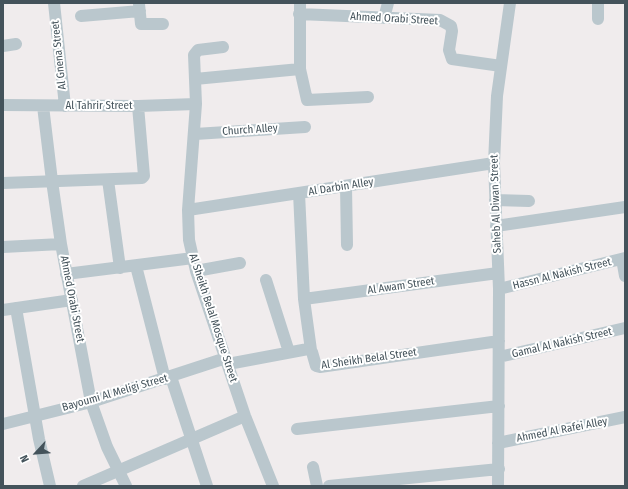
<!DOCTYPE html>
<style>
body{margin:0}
#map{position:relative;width:628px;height:489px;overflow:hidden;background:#f0eced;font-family:"Fira Sans Condensed",sans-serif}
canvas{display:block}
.frame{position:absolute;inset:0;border:4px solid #44535b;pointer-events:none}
.north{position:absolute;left:16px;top:433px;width:40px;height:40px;-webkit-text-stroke:3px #fff;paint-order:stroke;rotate:244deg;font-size:11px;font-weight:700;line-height:16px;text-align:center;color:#44535b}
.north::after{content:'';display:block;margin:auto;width:14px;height:18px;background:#44535b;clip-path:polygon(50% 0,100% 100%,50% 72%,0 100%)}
</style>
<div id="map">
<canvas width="628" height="489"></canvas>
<div class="frame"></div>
<div class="north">N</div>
</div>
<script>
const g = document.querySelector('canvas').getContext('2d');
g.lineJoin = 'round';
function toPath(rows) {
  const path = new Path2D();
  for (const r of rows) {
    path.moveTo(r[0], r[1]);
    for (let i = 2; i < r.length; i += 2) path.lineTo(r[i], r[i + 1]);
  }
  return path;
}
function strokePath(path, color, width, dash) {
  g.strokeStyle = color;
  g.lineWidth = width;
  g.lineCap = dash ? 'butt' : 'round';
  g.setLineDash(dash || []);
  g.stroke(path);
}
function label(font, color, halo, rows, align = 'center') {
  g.font = font + ' "Fira Sans Condensed",sans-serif';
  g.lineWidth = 4;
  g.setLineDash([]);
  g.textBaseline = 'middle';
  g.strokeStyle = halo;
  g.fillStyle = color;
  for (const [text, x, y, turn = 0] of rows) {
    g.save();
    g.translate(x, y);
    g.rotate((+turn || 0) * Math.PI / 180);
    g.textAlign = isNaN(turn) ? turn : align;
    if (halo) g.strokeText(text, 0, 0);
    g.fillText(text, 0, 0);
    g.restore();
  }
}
strokePath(toPath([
 [54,3,65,106],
 [300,3,300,69,307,100,368,97],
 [139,4,141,24,163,24],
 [299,14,440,20,451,26,452,31,449,50,452,59,501,66],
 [81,16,140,11],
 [384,18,388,3],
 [598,19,598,3],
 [3,46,16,44],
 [223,47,198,50,194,55,196,104,188,210,189,240,196,271,245,416,273,486],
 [195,79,300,69],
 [3,105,138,106,196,104],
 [43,106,52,181,61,244,91,402,107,447,126,486],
 [195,134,305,127],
 [108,180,120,268],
 [3,183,142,178,144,176,138,106],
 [346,186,347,245],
 [299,193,304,299,311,350],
 [495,200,529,201],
 [188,210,494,163],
 [496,226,625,207],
 [3,247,61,244],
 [622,259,625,276],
 [136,266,165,379],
 [196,271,240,263],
 [66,274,193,258],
 [266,280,289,352],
 [499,289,625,258],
 [304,299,498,273],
 [16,308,39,439,50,486],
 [3,310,72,300],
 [499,357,625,328],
 [228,364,308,349,312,352,316,366,320,367,499,341],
 [171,377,207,486],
 [3,424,91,402,226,358],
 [297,429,499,406],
 [498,443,625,417],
 [313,467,317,486],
 [83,486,245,416],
 [329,486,499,469],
 [498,486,499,289,494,163,497,96,510,3]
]), '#bac7cd', 12);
label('11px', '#44535b', '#fff', [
 ["Ahmed Orabi Street",394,19,3],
 ["Al Gnena Street",59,55,-96],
 ["Al Tahrir Street",99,106],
 ["Church Alley",250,130,-4],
 ["Al Darbin Alley",341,187,-9],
 ["Saheb Al Diwan Street",496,204,-92],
 ["Hassn Al Nakish Street",562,274,-14],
 ["Al Awam Street",401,286,-8],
 ["Ahmed Orabi Street",72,299,79],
 ["Al Sheikh Belal Mosque Street",213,318,72],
 ["Gamal Al Nakish Street",562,343,-13],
 ["Al Sheikh Belal Street",369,359,-8],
 ["Bayoumi Al Meligi Street",115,393,-16],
 ["Ahmed Al Rafei Alley",562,430,-11]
]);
</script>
